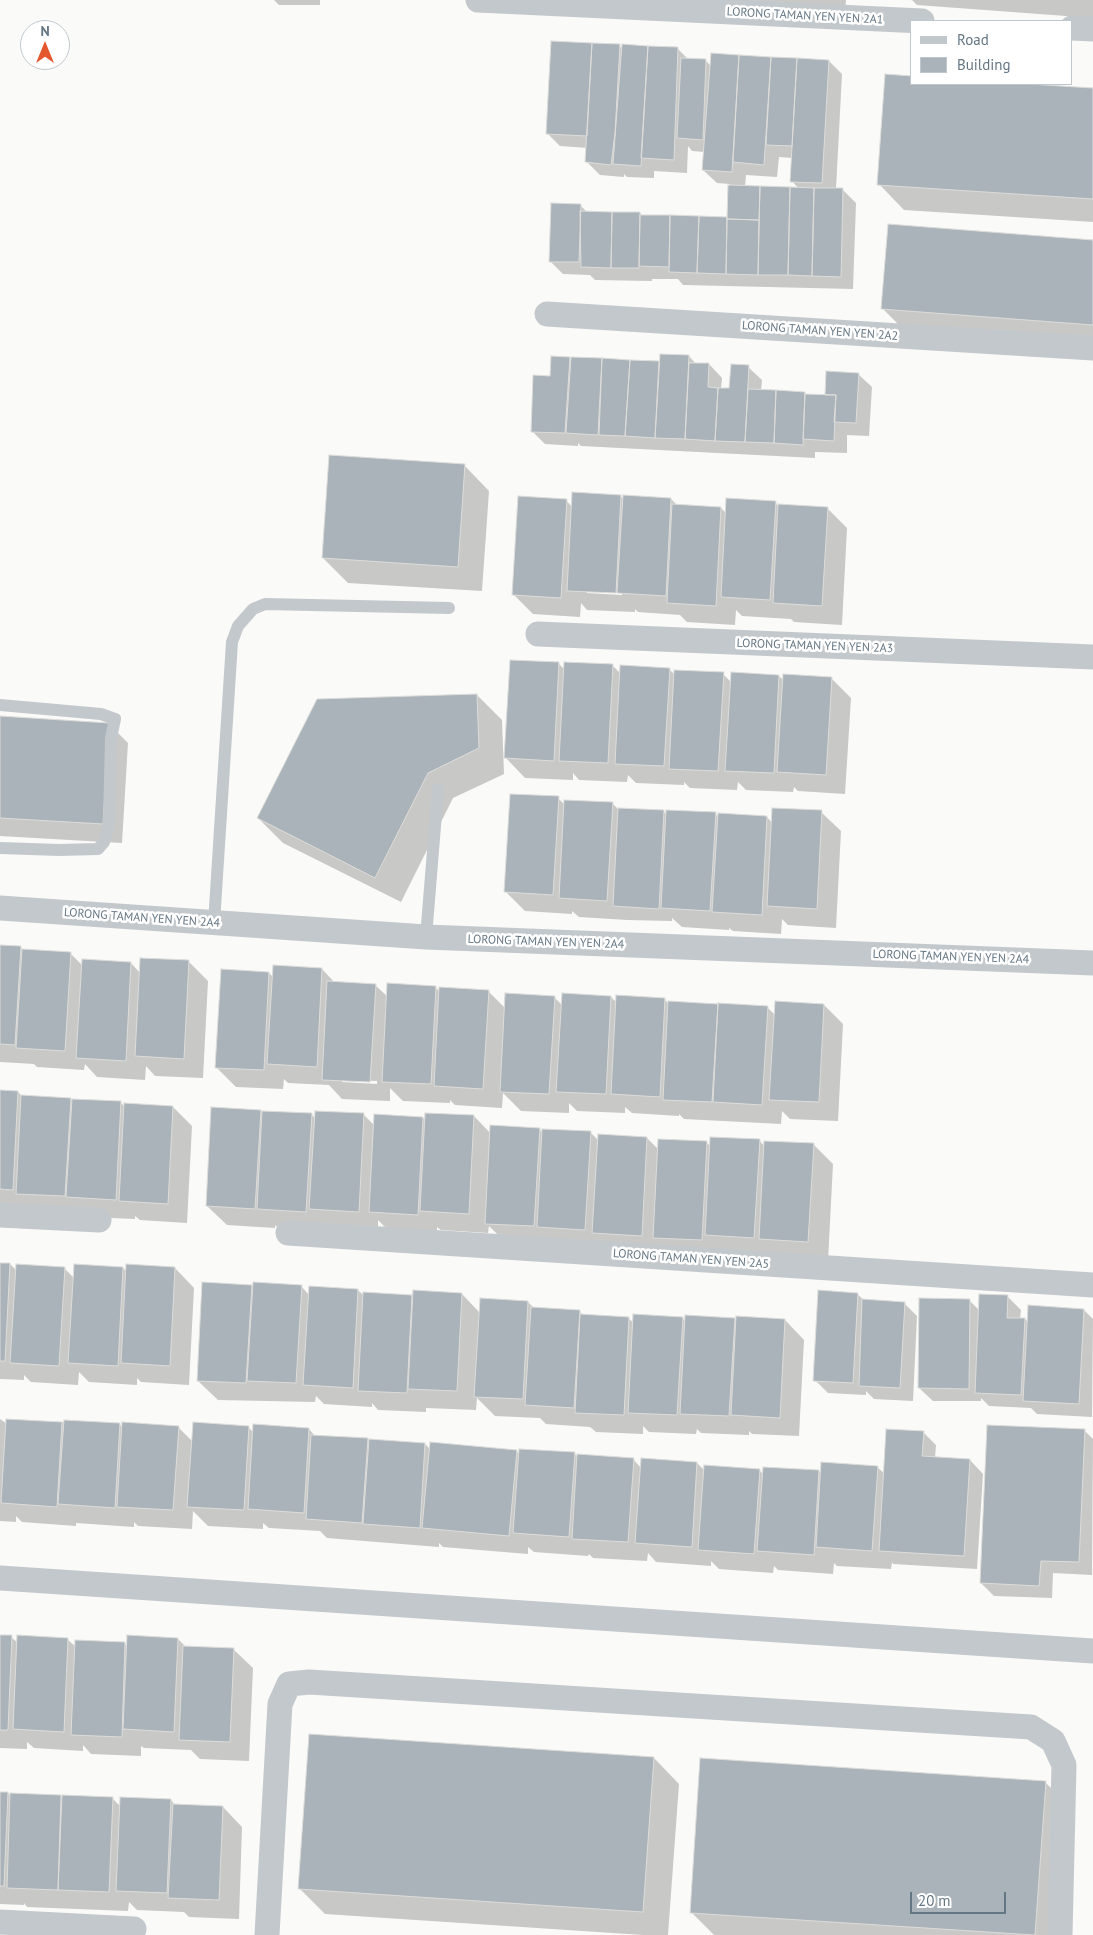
<!DOCTYPE html>
<style>
body{margin:0}
#map{position:relative;width:1093px;height:1935px;overflow:hidden;background:#fafaf8;font-family:"PT Sans",sans-serif}
canvas{display:block}
.legend{position:absolute;left:910px;top:20px;width:162px;height:65px;box-sizing:border-box;background:#fff;border:1px solid #c1c8cd;margin:0;padding:6px 9px;list-style:none;font-size:15px;color:#657683}
.legend li{display:flex;align-items:center;gap:10px;height:25px}
.legend b{width:25px;border:1px solid #c1c8cd}
.north{position:absolute;left:20px;top:20px;width:50px;height:50px;box-sizing:border-box;background:#fff;border:1px solid #c1c8cd;border-radius:50%;rotate:0deg;font-size:14px;font-weight:700;line-height:20px;text-align:center;color:#657683}
.north::after{content:'';display:block;margin:auto;width:18px;height:22px;background:#e4572e;clip-path:polygon(50% 0,100% 100%,50% 72%,0 100%)}
.scale{position:absolute;left:910px;top:1892px;width:96px;height:22px;box-sizing:border-box;border:2px solid #657683;border-top:0;padding-left:6px;font-size:15px;line-height:18px;white-space:nowrap;color:#657683;-webkit-text-stroke:4px #fff;paint-order:stroke}
</style>
<div id="map">
<canvas width="1093" height="1935"></canvas>
<ul class="legend">
<li><b style="height:6px;background:#c3c8cc"></b>Road</li>
<li><b style="height:14px;background:#aab3b9"></b>Building</li>
</ul>
<div class="north">N</div>
<div class="scale">20 m</div>
</div>
<script>
const g = document.querySelector('canvas').getContext('2d');
g.lineJoin = 'round';
function fill(path, color) {
  g.fillStyle = color;
  g.fill(path, 'evenodd');
}
function toPath(rows) {
  const path = new Path2D();
  for (const r of rows) {
    path.moveTo(r[0], r[1]);
    for (let i = 2; i < r.length; i += 2) path.lineTo(r[i], r[i + 1]);
  }
  return path;
}
function strokePath(path, color, width, dash) {
  g.strokeStyle = color;
  g.lineWidth = width;
  g.lineCap = dash ? 'butt' : 'round';
  g.setLineDash(dash || []);
  g.stroke(path);
}
function label(font, color, halo, rows, align = 'center') {
  g.font = font + ' "PT Sans",sans-serif';
  g.lineWidth = 5;
  g.setLineDash([]);
  g.textBaseline = 'middle';
  g.strokeStyle = halo;
  g.fillStyle = color;
  for (const [text, x, y, turn = 0] of rows) {
    g.save();
    g.translate(x, y);
    g.rotate((+turn || 0) * Math.PI / 180);
    g.textAlign = isNaN(turn) ? turn : align;
    if (halo) g.strokeText(text, 0, 0);
    g.fillText(text, 0, 0);
    g.restore();
  }
}
fill(toPath([
 [274,0,320,0,320,5,279,5],
 [565,0,846,0,845,15],
 [912,0,1093,0,1093,18,917,5],
 [619,46,623,49,677,48,689,60,706,61,711,66,712,54,829,61,842,74,836,189,842,189,856,203,853,289,683,285,678,279,652,279,652,281,595,280,590,275,563,274,550,261,580,205,587,212,640,213,643,216,729,220,730,184,717,183,703,170,705,152,692,151,688,146,687,173,654,171,654,178,627,177,624,174,624,177,600,175,587,162,588,148,560,146,547,133],
 [779,157,793,158,792,181,798,188,745,187,746,175,777,177],
 [912,84,1010,84,1093,89,1093,222,904,210,879,184],
 [1093,241,1093,348,908,334,882,308],
 [689,356,696,364,709,364,722,378,721,389,731,390,748,367,762,380,761,391,804,393,806,395,826,396,858,374,872,387,869,436,847,435,847,453,815,452,815,458,581,446,578,443,578,446,545,444,532,431,551,377,569,358,572,361,572,358,660,362],
 [464,465,489,491,482,591,348,583,323,558],
 [620,496,624,499,671,499,678,506,721,508,727,514,775,502,778,506,827,508,847,528,842,625,794,622,791,619,742,616,736,610,735,625,687,622,680,615,638,612,635,609,635,612,587,610,581,603,580,617,533,614,514,595,566,500,572,507],
 [587,591,622,593,622,595,587,593],
 [559,664,565,670,613,666,621,674,669,669,675,675,723,674,731,682,779,676,784,681,831,678,851,698,845,794,798,791,794,787,793,792,746,790,738,782,737,790,690,788,684,782,684,785,636,783,628,775,627,782,579,780,573,773,573,780,525,778,506,758],
 [477,695,502,720,504,774,453,798,401,902,283,843,258,818],
 [0,718,109,724,128,743,122,843,0,836],
 [558,798,565,805,612,803,618,809,663,811,667,815,715,814,719,817,767,817,773,824,821,812,841,831,836,928,788,925,782,919,781,934,733,931,729,928,729,930,682,927,672,918,672,921,627,920,579,917,572,911,572,914,525,911,506,892],
 [0,946,20,947,23,950,70,953,83,966,131,963,140,973,189,962,208,981,203,1078,155,1076,146,1066,145,1080,97,1077,85,1064,84,1070,37,1067,34,1064,0,1062],
 [322,969,335,983,375,985,388,997,435,987,440,992,488,991,506,1009,554,997,562,1005,611,997,617,1003,664,999,669,1004,767,1007,775,1015,824,1005,843,1024,838,1121,790,1119,782,1111,781,1124,684,1119,679,1114,679,1116,632,1113,625,1107,625,1113,577,1111,569,1103,569,1113,521,1111,503,1093,502,1108,455,1105,450,1100,450,1103,403,1101,390,1088,390,1101,342,1099,329,1085,288,1083,284,1079,283,1089,236,1087,216,1067,269,973,273,977],
 [342,1080,377,1081,377,1084,342,1082],
 [0,1091,18,1092,22,1096,70,1099,73,1102,121,1103,125,1107,173,1107,192,1126,187,1223,140,1220,135,1216,135,1219,87,1217,0,1207],
 [260,1111,264,1114,311,1114,315,1118,363,1114,375,1126,423,1118,426,1122,474,1116,491,1134,539,1129,543,1133,590,1132,599,1141,647,1138,659,1150,707,1143,711,1147,759,1140,765,1147,813,1144,833,1164,828,1261,506,1243,489,1226,488,1233,441,1230,437,1227,437,1234,390,1232,378,1220,378,1231,278,1228,275,1225,275,1228,227,1225,207,1206],
 [0,1264,10,1264,17,1271,64,1268,74,1278,123,1268,127,1272,175,1268,194,1288,189,1385,141,1382,137,1378,137,1385,89,1382,79,1372,78,1385,31,1382,24,1375,24,1380,0,1379],
 [203,1284,254,1286,301,1286,309,1295,358,1290,364,1296,364,1293,414,1296,462,1294,480,1313,528,1302,534,1308,579,1311,583,1315,628,1318,634,1323,682,1318,686,1322,734,1319,737,1322,785,1320,804,1340,799,1436,752,1434,749,1431,749,1435,701,1433,697,1429,696,1434,649,1432,643,1426,643,1434,596,1432,590,1427,546,1424,540,1418,495,1416,477,1398,476,1410,426,1408,426,1412,378,1410,372,1403,372,1407,324,1404,316,1396,315,1402,218,1400,198,1381],
 [857,1294,864,1300,904,1303,917,1316,913,1401,874,1399,866,1391,866,1395,828,1393,815,1380],
 [1007,1296,1021,1310,1020,1319,1025,1319,1029,1323,1084,1310,1093,1319,1092,1417,1037,1414,1031,1408,989,1406,981,1398,981,1401,933,1401,919,1388,969,1300,979,1310],
 [0,1419,7,1424,7,1420,119,1424,123,1428,178,1427,193,1442,248,1427,254,1433,309,1429,315,1436,425,1444,431,1450,516,1451,520,1454,574,1453,578,1458,633,1459,641,1468,697,1463,705,1471,759,1470,764,1475,819,1471,822,1474,877,1467,885,1474,923,1432,936,1445,935,1458,970,1460,983,1474,977,1569,893,1564,892,1562,891,1569,837,1566,834,1563,833,1574,778,1570,774,1566,773,1573,719,1569,711,1561,711,1566,656,1562,648,1553,647,1561,593,1558,589,1554,588,1556,534,1552,528,1547,528,1554,443,1547,439,1543,439,1547,327,1538,320,1531,269,1528,263,1523,263,1529,208,1526,193,1511,192,1529,138,1526,134,1522,134,1527,76,1523,76,1526,22,1522,16,1516,16,1522,0,1521],
 [1084,1430,1093,1439,1092,1575,1053,1573,1052,1598,994,1596,981,1583],
 [0,1636,11,1637,18,1643,67,1639,76,1647,125,1644,128,1647,178,1639,186,1647,233,1649,253,1668,249,1761,200,1759,191,1750,144,1748,141,1746,141,1756,91,1754,83,1745,83,1751,34,1748,27,1742,27,1749,0,1748],
 [654,1758,679,1784,668,1935,643,1935,325,1914,300,1889],
 [1045,1782,1070,1807,1062,1935,714,1935,692,1913],
 [0,1793,8,1793,11,1797,112,1798,121,1807,171,1800,175,1805,223,1807,242,1827,239,1919,189,1917,184,1912,137,1910,129,1902,128,1911,27,1907,24,1903,24,1905,0,1904]
]), '#0003');
const building = toPath([
 [551,41,592,43,587,136,546,134,551,41],
 [592,43,620,44,615,133,611,165,585,162,592,43],
 [622,44,648,46,641,166,613,164,622,44],
 [648,46,678,47,674,160,641,158,648,46],
 [711,53,739,55,732,172,702,170,711,53],
 [739,55,771,57,764,165,733,162,739,55],
 [771,57,797,58,792,146,766,145,771,57],
 [681,58,706,59,703,140,677,138,681,58],
 [797,58,829,60,822,183,790,182,797,58],
 [885,74,912,76,912,84,1029,84,1093,88,1093,199,877,185,885,74],
 [728,185,760,186,759,220,727,219,728,185],
 [760,186,790,187,788,275,758,275,760,186],
 [790,187,814,188,812,276,788,275,790,187],
 [814,188,843,188,841,277,812,276,814,188],
 [551,203,581,204,579,262,549,262,551,203],
 [580,211,612,212,611,268,581,267,580,211],
 [612,212,640,212,639,268,611,268,612,212],
 [640,215,670,215,669,267,639,266,640,215],
 [670,215,699,216,697,273,669,272,670,215],
 [699,216,727,217,726,274,697,273,699,216],
 [727,219,759,220,758,275,726,274,727,219],
 [888,224,1093,240,1093,325,881,309,888,224],
 [660,354,689,355,685,439,655,438,660,354],
 [551,356,570,357,565,433,531,432,533,375,550,376,551,356],
 [571,357,602,358,598,435,566,433,571,357],
 [602,358,630,360,625,436,599,435,602,358],
 [630,360,659,361,655,438,625,436,630,360],
 [689,363,709,363,708,387,718,388,715,441,685,439,689,363],
 [731,364,749,365,745,442,715,441,718,388,729,388,731,364],
 [826,371,859,373,856,423,834,422,836,395,825,395,826,371],
 [748,389,776,390,774,443,745,442,748,389],
 [776,390,805,392,803,445,774,443,776,390],
 [805,394,836,395,834,441,803,439,805,394],
 [329,455,465,464,458,567,322,558,329,455],
 [572,492,621,495,616,593,567,591,572,492],
 [623,495,671,498,666,596,617,593,623,495],
 [518,496,567,499,561,598,512,595,518,496],
 [726,498,776,501,770,600,721,597,726,498],
 [672,504,721,507,716,606,667,603,672,504],
 [778,504,828,507,822,606,773,603,778,504],
 [510,660,559,662,554,761,504,758,510,660],
 [564,662,613,664,608,763,559,761,564,662],
 [620,665,670,668,664,766,615,764,620,665],
 [674,670,724,672,718,771,669,769,674,670],
 [731,672,779,675,774,773,725,771,731,672],
 [783,674,832,677,826,775,777,772,783,674],
 [477,694,479,748,428,773,375,878,257,818,317,699,477,694],
 [0,716,109,723,103,824,0,818,0,716],
 [510,794,559,796,553,895,504,892,510,794],
 [564,800,613,802,607,901,559,898,564,800],
 [618,808,664,810,659,909,613,906,618,808],
 [772,808,822,810,817,909,767,906,772,808],
 [666,810,716,812,710,911,661,908,666,810],
 [718,813,767,816,762,915,712,912,718,813],
 [0,945,21,946,15,1045,0,1044,0,945],
 [22,949,71,952,65,1051,16,1048,22,949],
 [140,958,189,960,184,1059,135,1056,140,958],
 [82,959,131,962,126,1061,76,1058,82,959],
 [273,965,322,968,317,1067,267,1064,273,965],
 [221,969,269,972,264,1070,215,1068,221,969],
 [327,981,376,984,370,1082,322,1080,327,981],
 [387,983,436,986,431,1084,382,1082,387,983],
 [439,987,489,990,483,1089,434,1086,439,987],
 [505,993,555,996,549,1094,500,1092,505,993],
 [562,993,611,996,606,1094,556,1092,562,993],
 [616,995,665,998,660,1097,611,1094,616,995],
 [668,1001,718,1004,712,1102,663,1100,668,1001],
 [775,1001,824,1004,819,1102,769,1100,775,1001],
 [718,1003,768,1006,762,1105,713,1102,718,1003],
 [0,1090,18,1091,13,1190,0,1189,0,1090],
 [21,1095,71,1098,65,1196,16,1194,21,1095],
 [72,1099,121,1101,116,1200,66,1197,72,1099],
 [124,1103,173,1106,168,1204,119,1201,124,1103],
 [211,1107,261,1110,255,1209,206,1206,211,1107],
 [262,1111,312,1113,306,1212,257,1209,262,1111],
 [315,1111,364,1113,359,1212,309,1209,315,1111],
 [425,1113,474,1115,469,1214,420,1211,425,1113],
 [374,1114,423,1117,418,1215,369,1212,374,1114],
 [490,1125,540,1128,534,1226,485,1224,490,1125],
 [542,1129,591,1131,585,1230,537,1227,542,1129],
 [598,1134,647,1137,642,1236,592,1233,598,1134],
 [710,1137,760,1139,754,1238,705,1235,710,1137],
 [658,1139,707,1141,702,1240,653,1238,658,1139],
 [764,1141,814,1143,808,1242,759,1239,764,1141],
 [0,1263,10,1263,5,1361,0,1361,0,1263],
 [16,1264,65,1267,59,1366,10,1363,16,1264],
 [74,1264,123,1267,118,1366,68,1363,74,1264],
 [126,1264,175,1267,170,1366,121,1363,126,1264],
 [202,1282,252,1285,246,1383,197,1381,202,1282],
 [253,1282,302,1285,296,1383,247,1381,253,1282],
 [309,1286,358,1289,353,1388,303,1385,309,1286],
 [413,1290,462,1293,457,1391,408,1389,413,1290],
 [818,1290,858,1293,853,1383,813,1381,818,1290],
 [363,1292,412,1295,407,1393,358,1391,363,1292],
 [979,1294,1008,1295,1007,1318,1025,1318,1021,1395,975,1393,979,1294],
 [480,1298,528,1301,523,1399,474,1397,480,1298],
 [919,1298,970,1299,969,1389,918,1388,919,1298],
 [862,1299,905,1302,900,1388,859,1386,862,1299],
 [1028,1305,1084,1309,1079,1404,1023,1401,1028,1305],
 [531,1307,580,1310,574,1408,525,1405,531,1307],
 [580,1314,629,1317,624,1415,575,1413,580,1314],
 [633,1314,683,1317,677,1415,628,1413,633,1314],
 [685,1315,735,1318,729,1416,680,1414,685,1315],
 [736,1316,785,1319,780,1418,731,1415,736,1316],
 [6,1419,62,1422,57,1507,1,1503,6,1419],
 [64,1420,120,1423,115,1508,58,1504,64,1420],
 [122,1422,179,1426,173,1510,117,1507,122,1422],
 [193,1422,249,1426,244,1510,187,1507,193,1422],
 [253,1424,309,1428,304,1513,248,1509,253,1424],
 [987,1425,1085,1429,1079,1562,1041,1561,1039,1586,980,1583,987,1425],
 [886,1429,924,1431,922,1456,970,1459,964,1556,879,1551,886,1429],
 [311,1435,368,1438,362,1523,306,1519,311,1435],
 [369,1439,425,1443,420,1528,363,1524,369,1439],
 [430,1442,517,1450,509,1536,422,1528,430,1442],
 [519,1449,575,1452,569,1537,513,1533,519,1449],
 [577,1454,634,1458,628,1542,572,1539,577,1454],
 [641,1458,697,1462,692,1547,635,1543,641,1458],
 [821,1462,878,1466,872,1551,816,1547,821,1462],
 [704,1465,760,1469,754,1554,698,1550,704,1465],
 [763,1467,819,1470,814,1555,757,1551,763,1467],
 [0,1635,12,1635,8,1730,0,1730,0,1635],
 [17,1635,68,1638,64,1732,13,1729,17,1635],
 [127,1635,178,1638,174,1732,123,1729,127,1635],
 [75,1640,125,1642,122,1737,71,1735,75,1640],
 [183,1646,234,1648,230,1742,179,1740,183,1646],
 [309,1734,654,1757,643,1912,298,1889,309,1734],
 [700,1758,1046,1781,1035,1935,690,1913,700,1758],
 [0,1792,8,1792,4,1886,0,1886,0,1792],
 [10,1793,61,1795,58,1890,7,1888,10,1793],
 [62,1795,113,1797,109,1892,58,1890,62,1795],
 [120,1797,171,1799,167,1893,116,1891,120,1797],
 [173,1804,223,1806,219,1900,168,1898,173,1804]
]);
fill(building, '#aab3b9');
strokePath(building, '#dcdcda', 1);
strokePath(toPath([
 [0,705,101,714,115,719,111,738,109,823,104,842,98,849,59,850,0,848],
 [214,923,232,642,238,626,253,609,265,604,449,608],
 [426,937,438,789]
]), '#c3c8cc', 12);
strokePath(toPath([
 [478,0,922,21],
 [1072,28,1093,29],
 [547,314,1093,348],
 [538,634,1093,657],
 [0,908,426,937,1093,963],
 [0,1215,99,1220],
 [288,1233,1093,1285],
 [0,1578,1093,1651],
 [0,1922,134,1929],
 [267,1935,280,1704,289,1684,309,1682,1031,1727,1053,1741,1064,1765,1060,1935]
]), '#c3c8cc', 25);
label('12px', '#657683', '#fff', [
 ["LORONG TAMAN YEN YEN 2A1",805,16,3],
 ["LORONG TAMAN YEN YEN 2A2",820,331,4],
 ["LORONG TAMAN YEN YEN 2A3",815,646,2],
 ["LORONG TAMAN YEN YEN 2A4",142,918,4],
 ["LORONG TAMAN YEN YEN 2A4",546,942,2],
 ["LORONG TAMAN YEN YEN 2A4",951,957,2],
 ["LORONG TAMAN YEN YEN 2A5",691,1259,4]
]);
</script>
